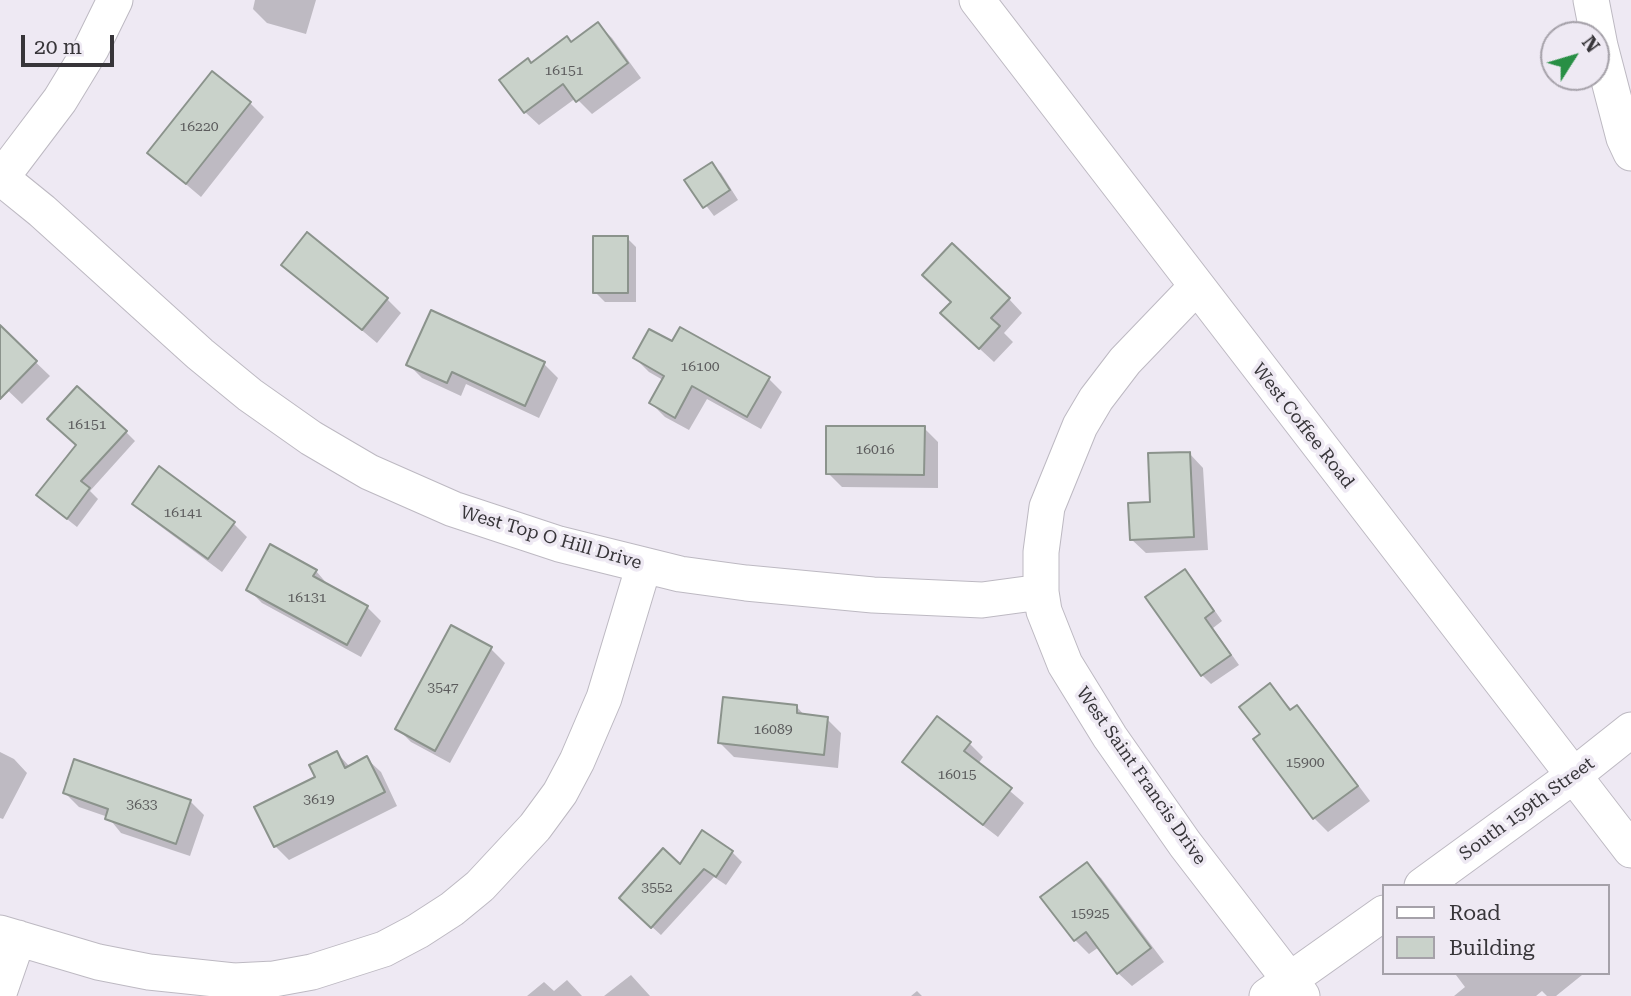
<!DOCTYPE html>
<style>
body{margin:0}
#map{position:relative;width:1631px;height:996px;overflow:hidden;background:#eee9f3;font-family:"Roboto Serif",serif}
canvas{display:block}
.legend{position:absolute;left:1382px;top:884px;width:228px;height:91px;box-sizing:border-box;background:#eee9f3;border:2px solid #a5a1a9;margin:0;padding:9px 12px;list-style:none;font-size:21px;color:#373539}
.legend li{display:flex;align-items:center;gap:14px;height:35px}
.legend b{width:35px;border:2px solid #a5a1a9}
.north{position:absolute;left:1540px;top:21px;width:70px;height:70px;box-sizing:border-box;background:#eee9f3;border:2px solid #a5a1a9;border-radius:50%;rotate:53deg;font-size:19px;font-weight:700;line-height:28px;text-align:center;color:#373539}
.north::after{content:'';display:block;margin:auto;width:24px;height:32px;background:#288f45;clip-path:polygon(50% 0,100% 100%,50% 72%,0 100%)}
.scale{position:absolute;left:21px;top:35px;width:93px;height:32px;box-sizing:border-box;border:4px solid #373539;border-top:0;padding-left:9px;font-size:21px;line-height:24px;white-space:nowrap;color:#373539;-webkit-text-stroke:5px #eee9f3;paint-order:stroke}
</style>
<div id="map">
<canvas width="1631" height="996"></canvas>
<ul class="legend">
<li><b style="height:9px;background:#fff"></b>Road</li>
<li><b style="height:19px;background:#c9d2ca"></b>Building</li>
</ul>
<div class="north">N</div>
<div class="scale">20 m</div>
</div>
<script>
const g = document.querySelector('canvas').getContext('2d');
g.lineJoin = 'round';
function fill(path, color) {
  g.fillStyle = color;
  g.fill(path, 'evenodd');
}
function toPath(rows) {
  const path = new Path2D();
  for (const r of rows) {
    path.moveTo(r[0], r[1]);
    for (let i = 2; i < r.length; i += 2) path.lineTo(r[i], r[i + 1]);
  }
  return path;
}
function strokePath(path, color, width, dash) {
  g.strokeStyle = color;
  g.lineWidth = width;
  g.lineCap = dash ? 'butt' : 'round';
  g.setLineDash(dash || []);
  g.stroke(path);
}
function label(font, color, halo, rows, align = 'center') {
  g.font = font + ' "Roboto Serif",serif';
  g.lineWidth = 7;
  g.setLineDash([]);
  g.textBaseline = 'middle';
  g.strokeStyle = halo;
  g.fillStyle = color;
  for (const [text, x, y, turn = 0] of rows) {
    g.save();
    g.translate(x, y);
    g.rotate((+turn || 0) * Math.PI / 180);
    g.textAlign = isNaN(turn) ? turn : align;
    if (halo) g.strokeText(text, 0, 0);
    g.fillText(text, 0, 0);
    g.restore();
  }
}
fill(toPath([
 [255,0,316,0,306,34,267,23,253,9],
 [598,24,612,38,641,78,592,114,576,98,539,125,525,112,531,65,572,44],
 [250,103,264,117,201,197,149,153],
 [711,164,721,173,738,200,714,216,687,180],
 [627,238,636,247,636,302,605,302,595,292],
 [283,264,387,299,401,313,377,343],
 [1009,299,1022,313,1004,333,1013,342,994,362,956,327],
 [0,328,50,376,22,404,0,383],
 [673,344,768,378,782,392,761,429,707,399,689,430,665,417,651,403,663,380,649,372,635,358],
 [408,364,544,364,558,378,539,418,466,384,461,396,422,378],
 [924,428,938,442,938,488,842,487,828,473],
 [126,432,135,441,90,491,98,499,77,527,48,504],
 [1189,453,1203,468,1208,550,1146,553,1131,539,1152,503],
 [134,504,233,523,247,537,222,572,148,517],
 [316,571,329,586,367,607,381,621,361,657,262,603,248,589],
 [1185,571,1194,581,1222,621,1213,628,1239,665,1211,684,1202,675],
 [491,649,505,663,450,763,411,742,397,728],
 [1270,685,1292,710,1296,707,1310,721,1370,801,1328,832,1314,818,1262,735],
 [797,707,805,716,827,719,841,733,838,768,734,757,720,743],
 [969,743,983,757,978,764,1024,803,998,837,918,776,904,762],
 [0,752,14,759,27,773,3,819,0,818],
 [337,753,350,767,367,759,381,772,397,806,289,860,275,846,317,778],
 [65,793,190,801,204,815,190,856,121,833,108,817,79,807],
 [703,832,732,852,742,862,726,885,714,877,661,935,630,907,680,866],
 [1087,864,1101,878,1164,962,1132,986,1118,973,1099,947,1089,954,1075,940,1043,897],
 [1458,973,1581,973,1582,975,1556,996,1547,996,1542,991,1536,996,1454,996,1465,987,1456,975],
 [631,975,650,996,604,996],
 [567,980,582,996,527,996,544,982,554,991],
 [917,991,922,996,911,996]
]), '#0003');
const building = toPath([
 [598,22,628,63,576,102,563,84,524,113,499,80,528,58,531,63,567,36,571,42,598,22],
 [212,71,251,102,186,184,147,153,212,71],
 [712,162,730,190,703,208,684,180,712,162],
 [307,232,388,298,362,330,281,265,307,232],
 [593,236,628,236,628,293,593,293,593,236],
 [952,243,1010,298,991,318,1000,326,979,349,940,313,951,302,922,275,952,243],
 [431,310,545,362,525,406,452,372,447,383,406,365,431,310],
 [0,325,37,361,0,399,0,325],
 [680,327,770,377,747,417,692,386,675,418,649,403,664,376,633,358,649,329,672,341,680,327],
 [77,386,127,431,81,481,90,488,67,519,36,495,76,445,47,419,77,386],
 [826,426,925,426,924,475,826,474,826,426],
 [1190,452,1194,537,1130,540,1128,503,1150,502,1148,453,1190,452],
 [159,466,235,522,208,559,132,504,159,466],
 [270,544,317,570,313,576,368,606,347,645,246,590,270,544],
 [1185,569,1214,611,1205,618,1231,655,1201,676,1145,597,1185,569],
 [451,625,492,647,435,751,395,729,451,625],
 [1270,683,1290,710,1297,705,1358,786,1313,819,1253,739,1260,734,1239,707,1270,683],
 [723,697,797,705,797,713,828,717,824,755,718,743,723,697],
 [937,716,971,742,964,751,1012,788,983,825,902,762,937,716],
 [337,751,345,768,367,756,385,792,274,847,254,807,315,777,309,765,337,751],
 [74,759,191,800,176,844,105,819,108,809,63,793,74,759],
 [702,830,733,851,716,877,704,869,651,928,619,898,663,848,680,864,702,830],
 [1087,862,1151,948,1117,974,1086,932,1074,941,1040,897,1087,862]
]);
fill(building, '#c9d2ca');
strokePath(building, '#8b938c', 2);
const minor = toPath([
 [977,0,1631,850],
 [1591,0,1600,46,1624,138,1631,153],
 [0,177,42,211,200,354,250,395,311,438,369,472,453,509,559,544,680,574,746,583,873,595,982,600,1041,592],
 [1,178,60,100,91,49,115,0],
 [1196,287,1125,361,1096,399,1080,426,1047,507,1041,552,1041,592,1044,611,1065,664,1110,737,1185,844,1302,996],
 [1422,886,1573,776,1631,730],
 [0,933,98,962,149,972,234,981,274,979,312,972,384,949,418,931,452,909,480,886,535,827,560,793,577,761,604,698,644,565],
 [0,990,18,938],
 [1267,996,1384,913]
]);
strokePath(minor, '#bdb9c2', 37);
strokePath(minor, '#fff', 35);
label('14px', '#5c5c5d', null, [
 ["16151",564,71],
 ["16220",199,127],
 ["16100",700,367],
 ["16151",87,425],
 ["16016",875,450],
 ["16141",183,513],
 ["16131",307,598],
 ["3547",443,688],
 ["16089",773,730],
 ["15900",1305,763],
 ["16015",957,775],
 ["3619",319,800],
 ["3633",142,805],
 ["3552",657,888],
 ["15925",1090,914]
]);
label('18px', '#373539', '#eee9f3', [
 ["West Coffee Road",1303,426,52],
 ["West Top O Hill Drive",551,538,16],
 ["West Saint Francis Drive",1141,776,55],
 ["South 159th Street",1527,809,-36]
]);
</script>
